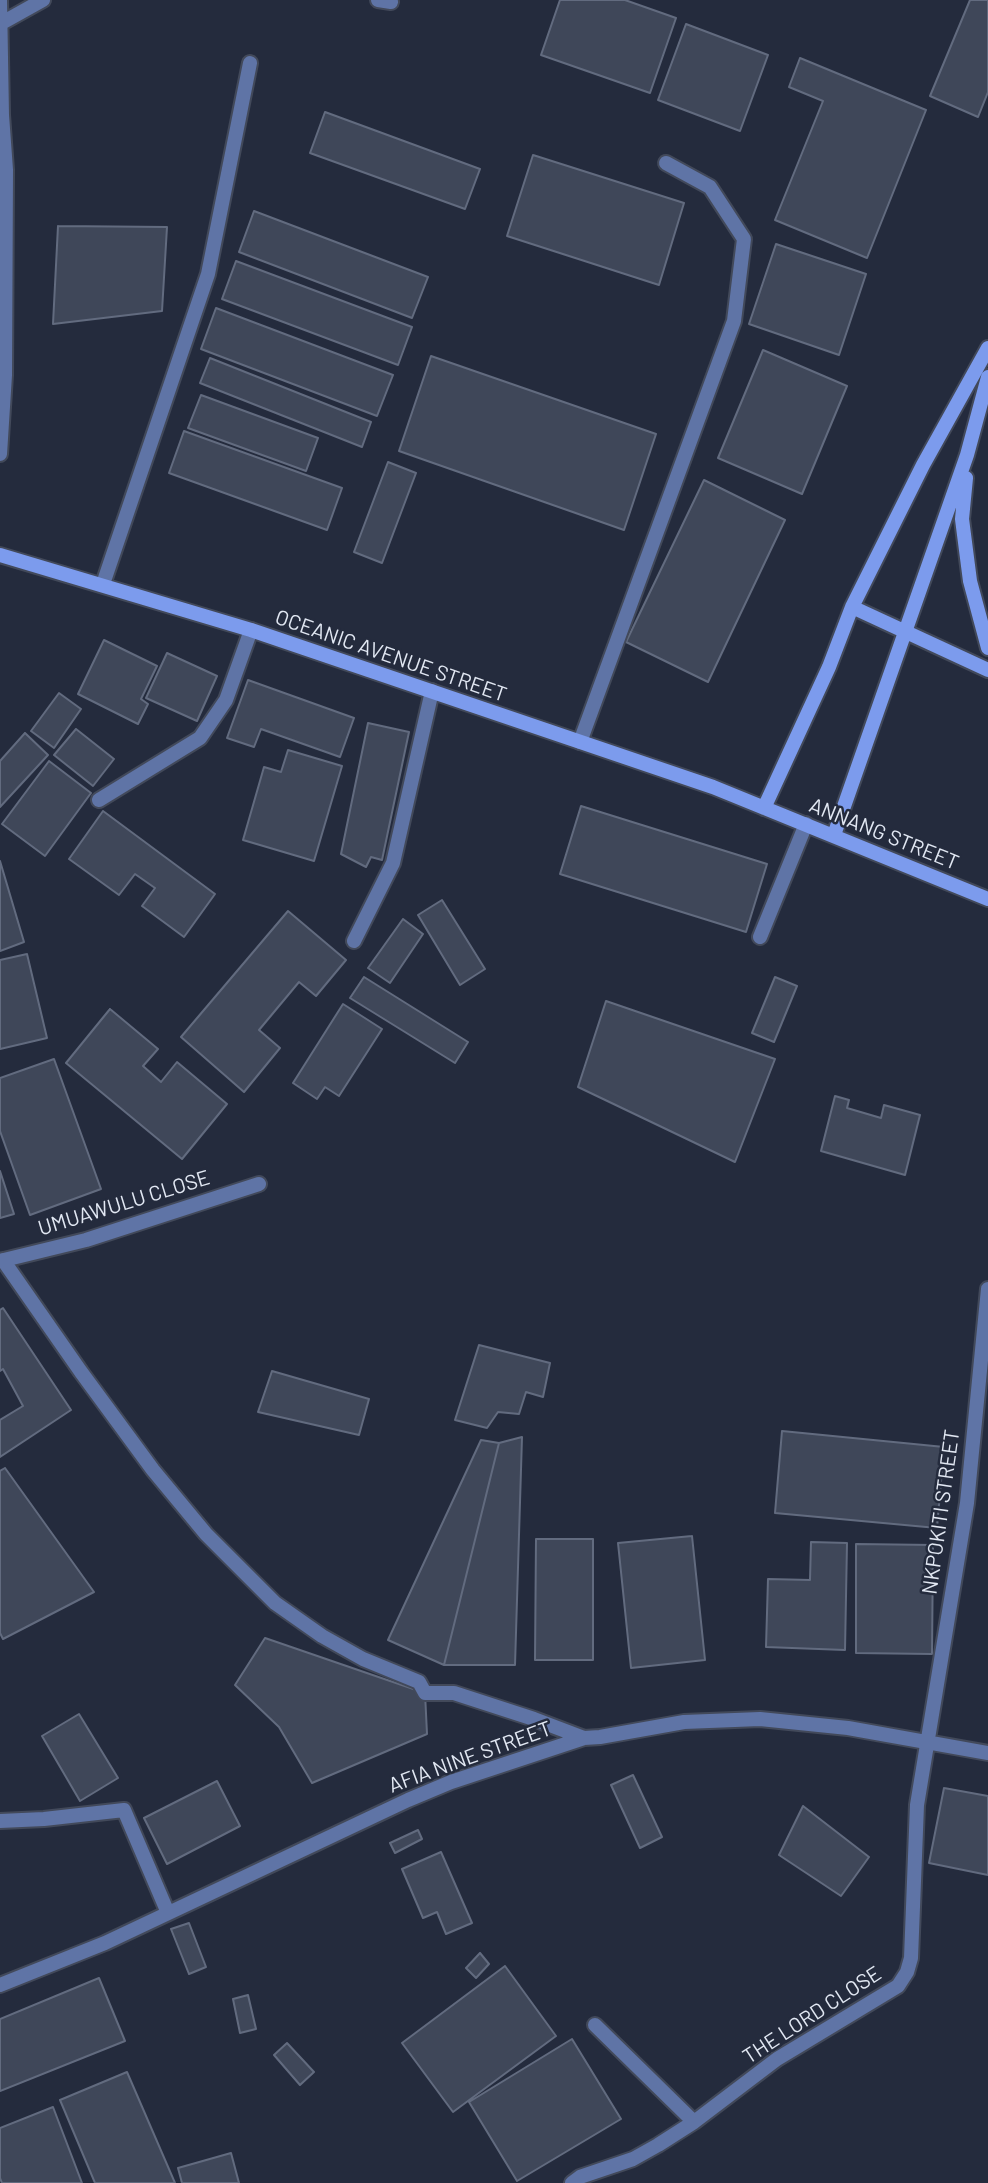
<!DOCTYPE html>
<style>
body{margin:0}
canvas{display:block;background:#242b3d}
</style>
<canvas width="988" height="2183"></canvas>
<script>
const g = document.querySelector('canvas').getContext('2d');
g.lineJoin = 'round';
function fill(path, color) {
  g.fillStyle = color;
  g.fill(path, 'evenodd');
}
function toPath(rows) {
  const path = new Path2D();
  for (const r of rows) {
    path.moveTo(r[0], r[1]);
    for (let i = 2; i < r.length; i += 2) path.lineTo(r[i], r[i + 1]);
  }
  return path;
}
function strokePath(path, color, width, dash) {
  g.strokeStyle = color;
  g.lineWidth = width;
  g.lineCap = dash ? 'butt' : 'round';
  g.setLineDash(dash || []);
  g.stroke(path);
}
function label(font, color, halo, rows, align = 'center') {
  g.font = font + ' Barlow,sans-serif';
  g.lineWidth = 5;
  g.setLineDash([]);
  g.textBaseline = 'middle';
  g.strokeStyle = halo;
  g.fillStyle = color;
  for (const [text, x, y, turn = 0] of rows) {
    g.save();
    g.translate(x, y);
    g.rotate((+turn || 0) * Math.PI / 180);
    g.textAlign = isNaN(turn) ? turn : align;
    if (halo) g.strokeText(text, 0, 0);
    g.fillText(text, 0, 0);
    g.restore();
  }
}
const building = toPath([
 [560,0,625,0,676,18,650,93,541,55,560,0],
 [970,0,988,0,988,92,978,117,930,96,970,0],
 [686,24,768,55,740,131,658,100,686,24],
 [800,58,926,110,867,258,775,220,823,101,789,87,800,58],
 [325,112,480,169,465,209,310,153,325,112],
 [533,155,684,203,659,285,507,236,533,155],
 [254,211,428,277,412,318,239,252,254,211],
 [58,226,167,227,162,311,53,324,58,226],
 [776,244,866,274,839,355,749,324,776,244],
 [236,261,412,327,398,365,222,299,236,261],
 [216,308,393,375,377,416,201,349,216,308],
 [763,350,847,386,802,494,718,458,763,350],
 [431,356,656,434,624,530,399,451,431,356],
 [210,358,371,422,362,447,200,383,210,358],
 [201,395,318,438,306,471,188,428,201,395],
 [184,431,342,488,327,530,169,473,184,431],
 [388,462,416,473,382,563,354,552,388,462],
 [704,480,785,520,708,682,626,642,704,480],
 [104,640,157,666,141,699,148,704,138,724,78,694,104,640],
 [167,653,217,676,197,721,146,698,167,653],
 [248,680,354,718,340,757,261,729,254,747,227,738,248,680],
 [59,693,81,709,54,748,31,731,59,693],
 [368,723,409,732,382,860,371,857,366,867,341,854,368,723],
 [76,729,114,759,93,786,54,755,76,729],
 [25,733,48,755,0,807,0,761,25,733],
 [288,750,342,766,314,861,243,840,264,767,281,772,288,750],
 [49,761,91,793,45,856,2,824,49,761],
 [581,806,767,864,746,932,560,874,581,806],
 [103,811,215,894,184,937,142,906,155,888,135,874,119,895,69,859,103,811],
 [0,861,24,942,0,951,0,861],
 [442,900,485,969,460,985,418,915,442,900],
 [288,911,346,960,316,996,299,982,259,1030,280,1048,244,1092,181,1037,288,911],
 [403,919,423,934,390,983,368,968,403,919],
 [27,954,47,1038,0,1049,0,960,27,954],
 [364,977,468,1042,455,1063,350,998,364,977],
 [775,977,797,986,774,1042,752,1033,775,977],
 [606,1001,775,1059,735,1162,578,1087,606,1001],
 [343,1004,382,1029,339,1096,325,1087,317,1099,293,1083,343,1004],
 [110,1009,158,1049,143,1066,161,1082,177,1062,227,1104,182,1159,66,1063,110,1009],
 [54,1059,101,1189,30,1215,0,1131,0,1078,54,1059],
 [835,1096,849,1100,847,1108,881,1118,884,1105,920,1115,905,1175,821,1151,835,1096],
 [0,1171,14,1214,0,1218,0,1171],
 [3,1308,71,1410,0,1457,0,1420,23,1406,3,1369,0,1371,0,1310,3,1308],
 [479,1345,550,1363,543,1397,526,1392,519,1414,498,1412,487,1428,455,1420,479,1345],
 [272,1371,369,1399,359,1435,258,1412,272,1371],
 [782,1431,944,1447,937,1528,775,1513,782,1431],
 [522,1437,515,1665,444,1665,499,1443,522,1437],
 [481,1440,499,1443,444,1665,388,1640,481,1440],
 [5,1468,94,1592,3,1639,0,1633,0,1471,5,1468],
 [692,1536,705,1660,631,1668,618,1543,692,1536],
 [536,1539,593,1539,593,1660,535,1660,536,1539],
 [811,1542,847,1543,845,1650,766,1647,768,1579,810,1580,811,1542],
 [856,1544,933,1545,932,1654,856,1653,856,1544],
 [265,1638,425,1693,427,1734,312,1783,279,1727,235,1685,265,1638],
 [79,1714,118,1778,80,1801,42,1736,79,1714],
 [633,1775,662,1837,640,1848,611,1785,633,1775],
 [217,1781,240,1826,167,1864,144,1818,217,1781],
 [944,1788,988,1796,988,1875,929,1863,944,1788],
 [803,1806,869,1857,841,1896,779,1855,803,1806],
 [418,1830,422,1839,395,1853,390,1843,418,1830],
 [441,1852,472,1923,446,1934,437,1912,423,1918,402,1869,441,1852],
 [189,1923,206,1967,189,1974,171,1929,189,1923],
 [480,1953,489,1964,476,1978,466,1968,480,1953],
 [505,1966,556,2036,453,2112,402,2043,505,1966],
 [99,1978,125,2041,0,2091,0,2019,99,1978],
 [248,1995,256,2029,240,2033,233,1999,248,1995],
 [572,2039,621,2119,517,2181,469,2102,572,2039],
 [287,2043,314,2072,300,2085,274,2055,287,2043],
 [127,2072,175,2183,95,2183,60,2100,127,2072],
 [53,2107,82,2183,2,2183,0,2178,0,2128,53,2107],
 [231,2153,239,2183,182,2183,178,2168,231,2153]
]);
fill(building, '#3f4759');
strokePath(building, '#626b7f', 2);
const service = toPath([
 [580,742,734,321,744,239,710,187,666,163]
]);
const minor = toPath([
 [378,0,391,2],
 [0,24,43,0],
 [0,454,5,375,6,170,2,115,0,0],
 [103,584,208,274,250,63],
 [99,800,200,738,226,700,251,630],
 [760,937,806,824],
 [354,941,393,863,432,691],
 [3,1260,81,1372,153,1470,206,1534,275,1603,322,1636,363,1659,419,1682,425,1693,454,1693,534,1719,584,1738],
 [0,1261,86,1240,259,1184],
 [0,1821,44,1819,124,1810,168,1913],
 [0,1985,105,1943,408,1800,451,1782,584,1738,600,1737,684,1722,760,1719,848,1728,988,1753],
 [595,2025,694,2122],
 [572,2183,580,2177,633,2159,658,2145,694,2122,777,2059,898,1986,907,1972,911,1958,917,1805,967,1503,988,1289]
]);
const secondary = toPath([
 [966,478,962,519,970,581,988,648],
 [0,555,251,630,713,787,988,899],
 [852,607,988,670],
 [764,808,829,667,852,607,923,465,988,348],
 [834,835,967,455,988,377]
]);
strokePath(service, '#42495a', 18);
strokePath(minor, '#42495a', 18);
strokePath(secondary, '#42495a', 18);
strokePath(service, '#5f74a6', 14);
strokePath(minor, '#5f74a6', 14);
strokePath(secondary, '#7c9bed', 14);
label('21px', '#e2e8f3', '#242b3d', [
 ["OCEANIC AVENUE STREET",391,656,19],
 ["ANNANG STREET",884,834,22],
 ["UMUAWULU CLOSE",124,1203,-17],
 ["NKPOKITI STREET",941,1512,-82],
 ["AFIA NINE STREET",470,1757,-20],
 ["THE LORD CLOSE",812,2015,-33]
]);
</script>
